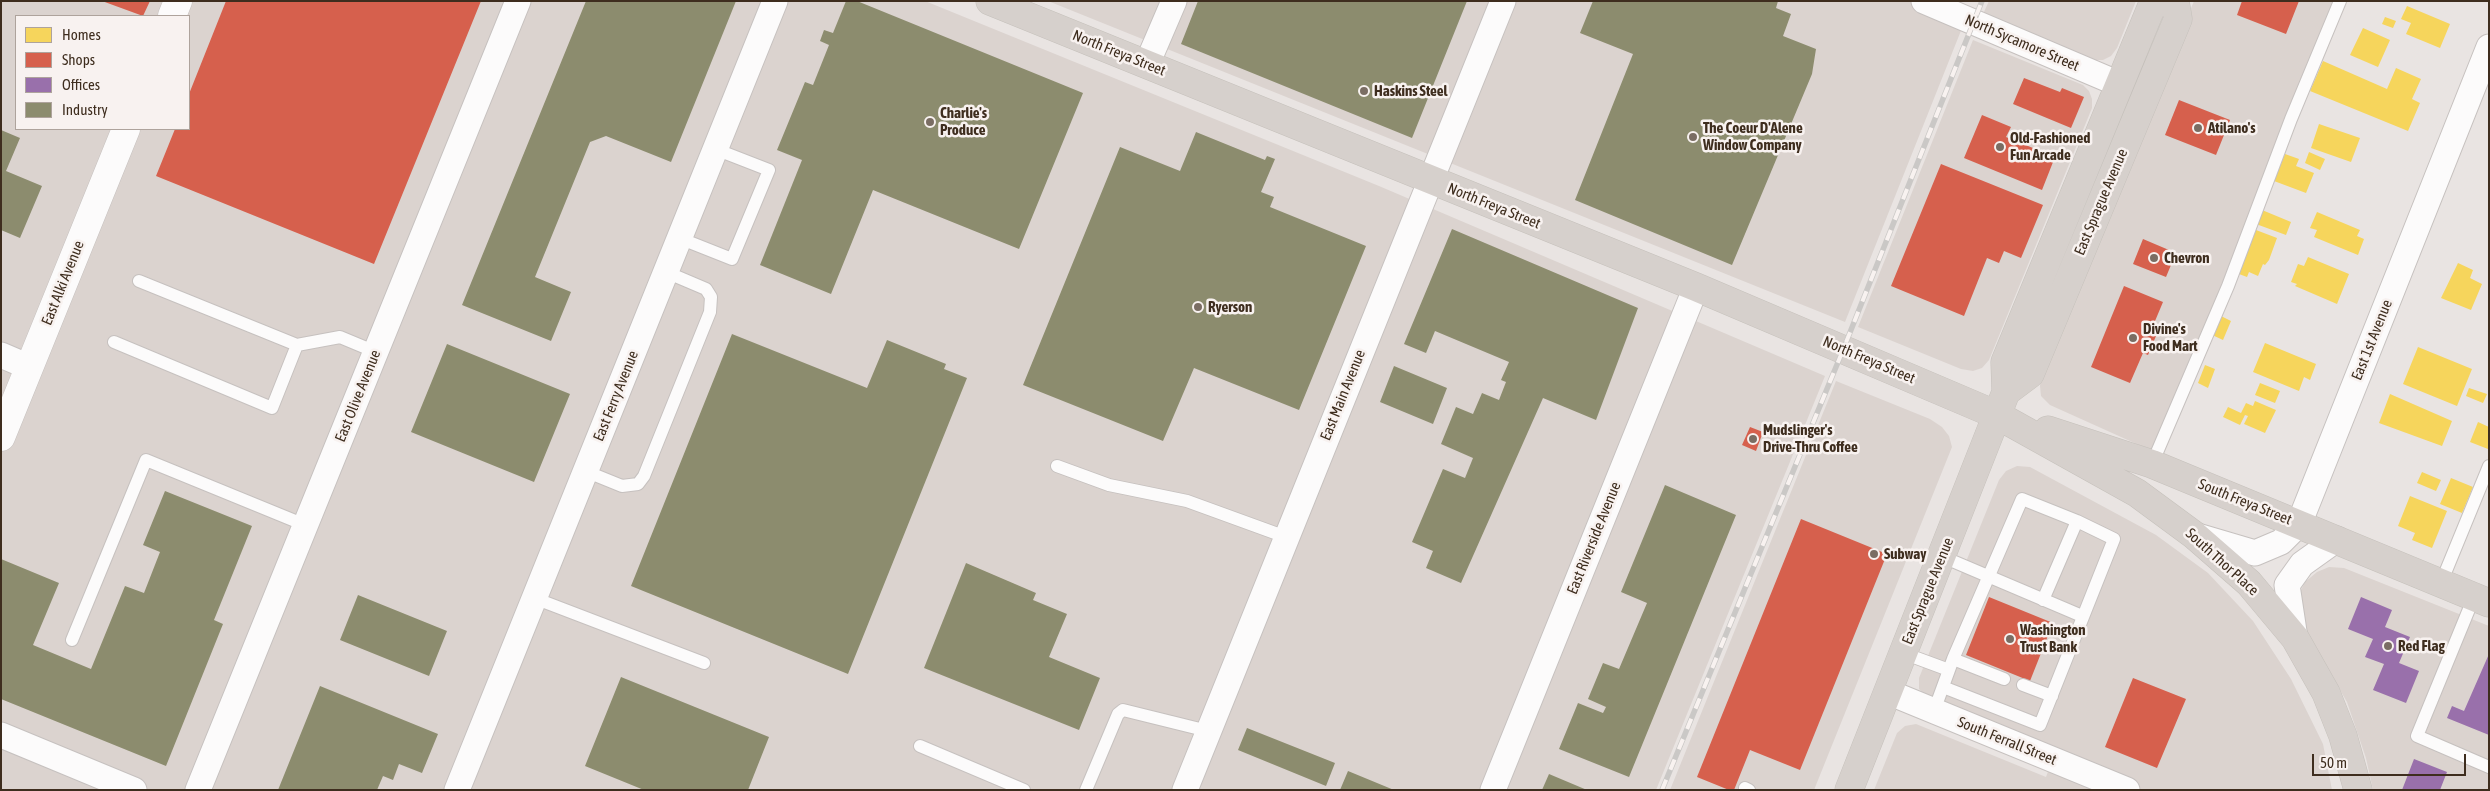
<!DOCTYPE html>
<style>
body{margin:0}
#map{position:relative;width:2490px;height:791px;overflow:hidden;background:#e9e4e2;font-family:"Asap Condensed",sans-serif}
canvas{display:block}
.frame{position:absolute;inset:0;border:2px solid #3e2d1e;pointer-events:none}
.legend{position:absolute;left:15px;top:15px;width:175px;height:115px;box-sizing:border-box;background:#f8f2f0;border:1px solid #aea39c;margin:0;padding:6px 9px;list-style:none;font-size:15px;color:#3e2d1e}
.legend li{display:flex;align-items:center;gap:10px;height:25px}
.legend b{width:25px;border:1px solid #aea39c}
.scale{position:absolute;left:2312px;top:754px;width:154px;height:22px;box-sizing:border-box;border:2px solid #3e2d1e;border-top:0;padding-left:6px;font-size:15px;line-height:18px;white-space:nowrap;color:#3e2d1e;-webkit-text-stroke:4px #f8f2f0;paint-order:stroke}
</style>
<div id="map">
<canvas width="2490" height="791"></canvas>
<div class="frame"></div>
<ul class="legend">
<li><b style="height:14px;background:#f6d55c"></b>Homes</li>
<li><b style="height:14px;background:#d6604d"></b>Shops</li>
<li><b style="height:14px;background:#9970ab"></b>Offices</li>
<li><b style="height:14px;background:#8c8c6e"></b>Industry</li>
</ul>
<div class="scale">50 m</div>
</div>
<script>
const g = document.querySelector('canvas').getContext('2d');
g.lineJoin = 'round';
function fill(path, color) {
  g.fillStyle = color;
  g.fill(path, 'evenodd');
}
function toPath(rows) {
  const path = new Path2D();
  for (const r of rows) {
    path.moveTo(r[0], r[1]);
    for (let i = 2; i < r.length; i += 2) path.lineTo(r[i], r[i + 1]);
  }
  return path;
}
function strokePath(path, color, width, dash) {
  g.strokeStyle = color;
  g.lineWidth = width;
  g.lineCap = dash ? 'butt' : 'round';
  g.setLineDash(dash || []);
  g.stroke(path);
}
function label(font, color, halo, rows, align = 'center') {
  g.font = font + ' "Asap Condensed",sans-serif';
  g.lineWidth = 5;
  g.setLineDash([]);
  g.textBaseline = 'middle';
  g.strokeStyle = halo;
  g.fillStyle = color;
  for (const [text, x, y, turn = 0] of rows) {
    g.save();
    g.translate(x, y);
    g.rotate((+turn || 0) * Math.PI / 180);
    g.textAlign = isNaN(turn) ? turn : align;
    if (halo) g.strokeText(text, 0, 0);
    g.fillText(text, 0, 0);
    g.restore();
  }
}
fill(toPath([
 [1,1,925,1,1379,186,1825,376,1656,790,1,790],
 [16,16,189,16,189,129,16,129],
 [1048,1,1954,1,1970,8,1845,322],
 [1989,1,2136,1,2117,48,2111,56,2103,60,2093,60,1983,14],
 [2194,1,2343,1,2161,455,2050,405,2041,396,2040,386,2041,376],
 [1973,40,2083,85,2089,91,2092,99,2092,108,1989,360,1982,368,1973,371,1961,369,1858,327],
 [1836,381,1930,419,1942,427,1949,436,1952,447,1814,790,1670,790],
 [2017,466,2030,467,2156,535,2208,573,2253,621,2291,679,2323,744,2332,790,1874,790,1897,733,1905,726,1916,724,2046,777,2056,750,1929,699,1919,689,1919,678,1999,480,2006,471],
 [2329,567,2344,568,2489,626,2489,790,2373,790,2366,758,2347,702,2299,619,2298,596,2305,582,2317,572]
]), '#dbd3cf');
fill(toPath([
 [2407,6,2450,24,2440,48,2406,34,2411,23,2401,19],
 [2385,17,2396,21,2393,28,2382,24],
 [2363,28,2390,40,2378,67,2350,55],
 [2323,61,2387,89,2396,68,2421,79,2412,99,2420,103,2408,131,2310,91],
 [2319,124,2360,138,2351,162,2311,148],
 [2309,152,2325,159,2320,170,2305,163],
 [2285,154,2299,159,2296,166,2314,173,2306,193,2274,181],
 [2262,210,2291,222,2286,235,2256,224],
 [2317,212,2360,230,2357,236,2364,239,2358,255,2314,237,2317,230,2310,228],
 [2256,230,2277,238,2269,260,2265,265,2263,264,2258,276,2249,272,2247,277,2239,274],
 [2308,257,2349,274,2337,304,2295,286,2297,284,2291,282,2298,264,2304,266],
 [2458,263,2473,270,2470,278,2482,284,2471,310,2441,298],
 [2219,315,2231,321,2223,340,2210,334],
 [2265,343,2316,364,2310,380,2304,377,2299,391,2253,372],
 [2418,347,2472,369,2457,406,2403,384],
 [2205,365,2215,369,2208,388,2198,383],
 [2260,383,2280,391,2275,403,2255,395],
 [2469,388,2487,394,2483,403,2466,396],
 [2390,394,2452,421,2442,446,2379,423],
 [2255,401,2276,410,2265,433,2244,424,2248,416,2245,415,2240,425,2223,417,2228,407,2241,413,2246,403,2253,406],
 [2478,422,2489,427,2488,449,2470,442],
 [2422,472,2441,480,2436,491,2417,483],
 [2451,478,2473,487,2462,513,2440,504],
 [2410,496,2447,511,2432,548,2412,540,2415,533,2398,526]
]), '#f6d55c');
fill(toPath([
 [102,1,150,1,143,16],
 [226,1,481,1,374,264,156,176,175,129,189,129,189,94],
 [2242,1,2299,1,2286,34,2237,15],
 [2024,78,2060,92,2062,88,2084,97,2071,128,2013,104],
 [2179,100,2230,120,2216,155,2165,135],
 [1982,115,2011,127,2006,137,2055,157,2042,190,1964,158],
 [1941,164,2043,205,2021,258,2004,251,1999,263,1987,258,1964,316,1891,286],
 [2143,239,2176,253,2166,277,2133,264],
 [2124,286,2163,302,2150,333,2156,336,2148,355,2143,353,2130,383,2091,367],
 [1750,427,1763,432,1756,451,1742,445],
 [1801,519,1887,554,1800,770,1750,750,1734,790,1729,790,1697,777],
 [1989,597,2053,623,2030,681,1966,655],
 [2133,678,2186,699,2157,768,2105,747]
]), '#d6604d');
fill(toPath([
 [2361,597,2392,610,2385,627,2410,637,2399,663,2419,671,2406,703,2373,690,2384,664,2365,657,2373,639,2348,629],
 [2489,654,2489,735,2447,718,2452,706,2464,711],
 [2414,759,2447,772,2440,790,2402,790]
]), '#9970ab');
fill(toPath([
 [586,1,736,1,671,162,606,136,590,142,535,277,571,292,551,341,462,305],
 [846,1,857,1,1083,93,1019,249,873,190,831,294,760,265,802,160,777,150,805,82,813,85,829,45,820,41,824,30,833,33],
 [1198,1,1467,1,1412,138,1181,44],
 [1593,1,1778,1,1776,8,1791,14,1783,36,1816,49,1812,74,1732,265,1575,200,1633,54,1580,33],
 [1,130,20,138,6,171,42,186,20,238,1,230],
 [1196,132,1265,160,1267,156,1275,159,1261,192,1274,197,1270,207,1366,246,1299,410,1194,368,1163,441,1023,385,1120,147,1180,171],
 [1452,229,1638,308,1596,420,1543,398,1461,583,1426,568,1433,551,1412,542,1443,469,1465,478,1473,458,1441,444,1456,407,1473,414,1482,393,1499,400,1506,382,1501,380,1509,362,1435,331,1426,353,1404,344],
 [732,334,867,388,887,340,946,364,944,369,967,378,848,674,631,586],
 [447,344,570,394,534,482,411,432],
 [1394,366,1447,388,1433,424,1380,402],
 [1665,485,1736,515,1629,777,1559,749,1578,703,1603,713,1606,707,1588,699,1603,663,1619,669,1647,603,1621,592],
 [165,491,252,526,214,620,223,624,166,766,1,699,1,559,59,583,33,645,91,669,125,586,144,593,160,552,143,545],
 [966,563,1036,593,1033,600,1067,614,1049,657,1100,678,1079,730,924,668],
 [358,595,447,631,429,676,340,640],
 [621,677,769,737,748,790,644,790,585,766],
 [320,686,438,734,422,773,399,764,393,780,383,776,377,790,278,790],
 [1247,728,1335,763,1326,786,1238,750],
 [1348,771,1394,790,1340,790],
 [1549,774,1587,790,1542,790]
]), '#8c8c6e');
const service = toPath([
 [679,238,732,259,769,170,715,149],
 [139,281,297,345,340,337,376,352],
 [114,342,272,408,297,345],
 [2152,464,2228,286,2291,119,2340,1],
 [1057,466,1109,485,1187,501,1286,537],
 [585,471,622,486,638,484,644,476,710,312,711,297,706,289,666,272],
 [1943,557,2082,616],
 [2441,583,2489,466],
 [2474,597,2417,736,2489,767],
 [534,598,704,663],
 [72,640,146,460,305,525],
 [1903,653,1949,670],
 [1953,659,2004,679],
 [2023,685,2052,696],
 [1943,687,2040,725,2114,539,2077,521],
 [1934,711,1953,659,2022,499,2077,521,2043,600],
 [920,746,1024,790],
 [1745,788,1749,790],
 [1086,790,1118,714,1123,710,1208,731]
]);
const minor = toPath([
 [1924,1,2119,84],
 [1147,64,1174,1],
 [1,355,29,367],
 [2194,535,2255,553,2281,542,2299,524,2489,47],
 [2295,638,2287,585,2302,564,2337,539],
 [1888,692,2127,790],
 [1,735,134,790],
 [198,790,518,1],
 [457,790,775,1],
 [1185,790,1503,1],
 [1493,790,1696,287]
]);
const tertiary = toPath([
 [172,16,178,1],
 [1,437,126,129]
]);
const primary = toPath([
 [990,1,1696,287,1997,415,2137,493,2194,535,2249,583,2295,638,2326,693,2343,736,2358,790],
 [2006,392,2030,374,2178,19,2175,1],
 [2048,430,2152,464,2489,603],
 [1849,790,2006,392,2005,362,2151,8,2160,1]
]);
strokePath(service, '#c6c1bf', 14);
strokePath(minor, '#c6c1bf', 27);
strokePath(tertiary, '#c6c1bf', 29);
strokePath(primary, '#c5c0bb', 29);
strokePath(service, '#fcfbfb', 12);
strokePath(minor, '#fcfbfb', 25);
strokePath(tertiary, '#fcfbfb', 28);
strokePath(primary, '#d6d0cc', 28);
const rail = toPath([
 [1662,790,1843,350,1982,1]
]);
strokePath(rail, '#cac8c6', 5.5);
strokePath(rail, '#f8f2f0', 4, [11]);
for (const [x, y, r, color] of [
 [1364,91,5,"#7a6d63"],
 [930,122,5,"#7a6d63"],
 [2198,128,5,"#7a6d63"],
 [1693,137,5,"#7a6d63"],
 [2000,147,5,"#7a6d63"],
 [2154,258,5,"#7a6d63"],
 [1198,307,5,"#7a6d63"],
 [2133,338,5,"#7a6d63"],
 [1753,439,5,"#7a6d63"],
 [1874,554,5,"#7a6d63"],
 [2010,639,5,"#7a6d63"],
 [2388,646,5,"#7a6d63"]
]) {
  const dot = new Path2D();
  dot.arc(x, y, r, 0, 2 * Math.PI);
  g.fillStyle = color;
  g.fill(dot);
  strokePath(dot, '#f8f2f0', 2);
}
label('15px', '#3e2d1e', '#f8f2f0', [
 ["North Sycamore Street",2022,43,23],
 ["North Freya Street",1119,53,22],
 ["East Sprague Avenue",2101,202,-67],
 ["North Freya Street",1494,206,22],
 ["East Alki Avenue",63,283,-68],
 ["East 1st Avenue",2372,340,-68],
 ["North Freya Street",1869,360,23],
 ["East Main Avenue",1343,395,-68],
 ["East Olive Avenue",358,396,-68],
 ["East Ferry Avenue",616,396,-68],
 ["South Freya Street",2245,502,22],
 ["East Riverside Avenue",1594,538,-68],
 ["South Thor Place",2222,562,42],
 ["East Sprague Avenue",1928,591,-68],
 ["South Ferrall Street",2007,741,22]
]);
label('bold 15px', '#3e2d1e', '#f8f2f0', [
 ["Haskins Steel",1374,91],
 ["Charlie's",940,113],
 ["Produce",940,130],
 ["The Coeur D'Alene",1703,128],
 ["Window Company",1703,145],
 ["Atilano's",2208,128],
 ["Old-Fashioned",2010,138],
 ["Fun Arcade",2010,155],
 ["Chevron",2164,258],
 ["Ryerson",1208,307],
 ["Divine's",2143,329],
 ["Food Mart",2143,346],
 ["Mudslinger's",1763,430],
 ["Drive-Thru Coffee",1763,447],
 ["Subway",1884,554],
 ["Washington",2020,630],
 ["Trust Bank",2020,647],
 ["Red Flag",2398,646]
], 'left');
</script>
